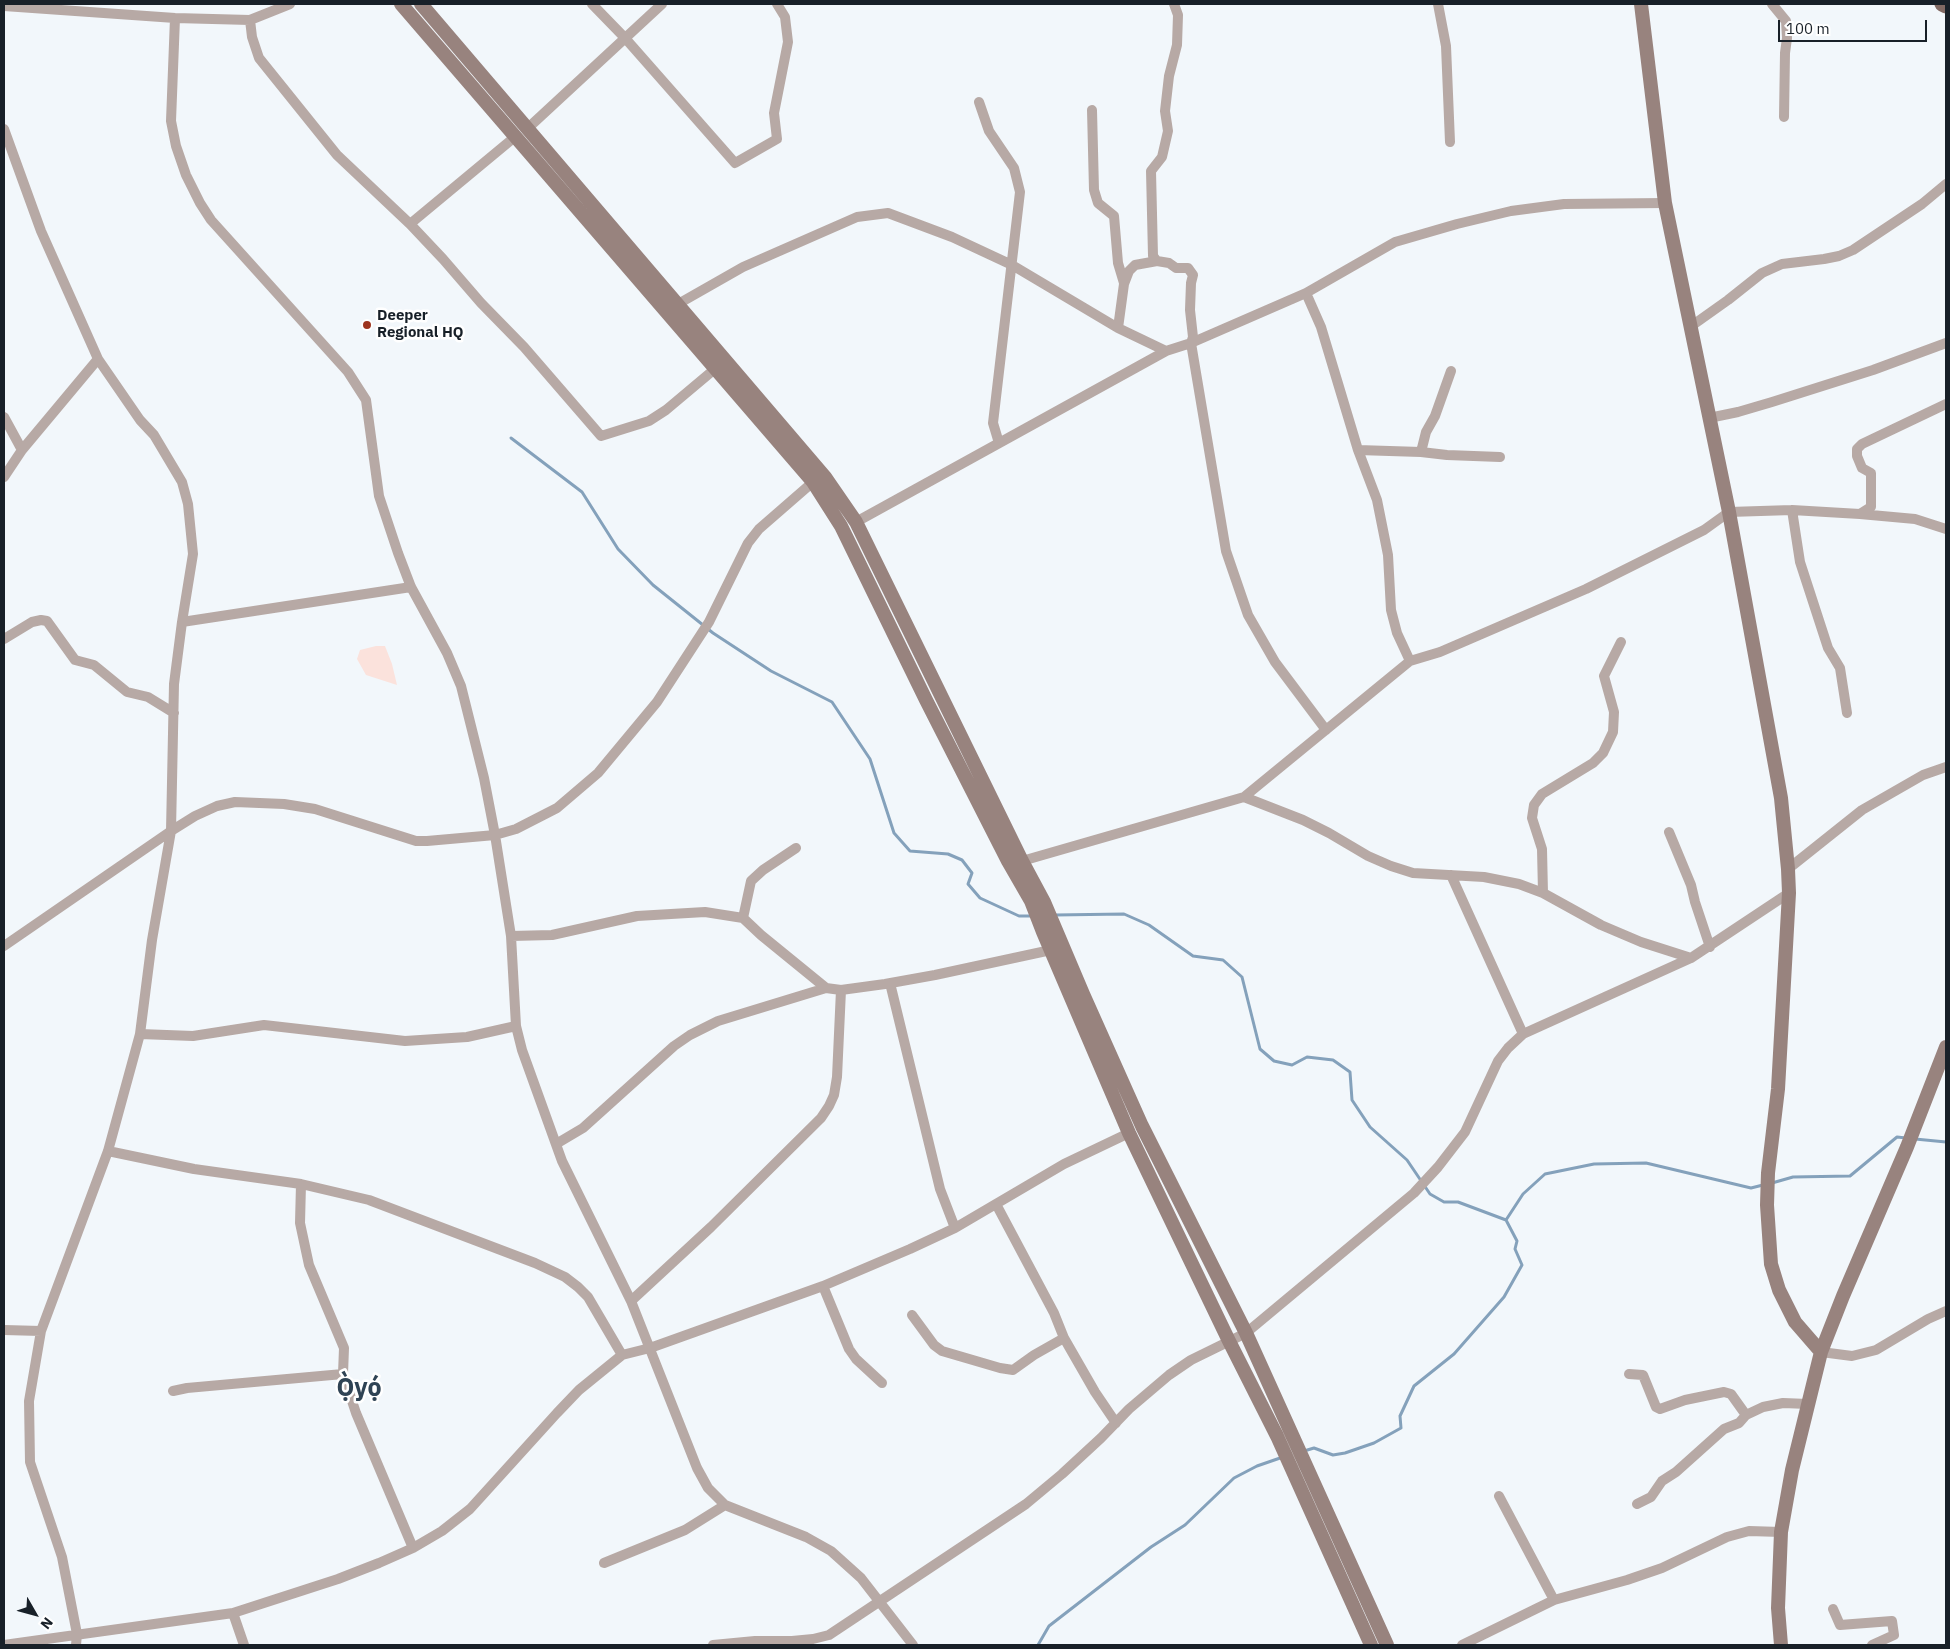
<!DOCTYPE html>
<meta charset="utf-8">
<style>
body{margin:0}
#map{position:relative;width:1950px;height:1649px;overflow:hidden;background:#f2f7fb;font-family:"IBM Plex Sans",sans-serif}
canvas{display:block}
.frame{position:absolute;inset:0;border:5px solid #182028;pointer-events:none}
.north{position:absolute;left:10px;top:1589px;width:50px;height:50px;-webkit-text-stroke:4px #fff;paint-order:stroke;rotate:128deg;font-size:14px;font-weight:700;line-height:20px;text-align:center;color:#182028}
.north::after{content:'';display:block;margin:auto;width:18px;height:22px;background:#182028;clip-path:polygon(50% 0,100% 100%,50% 72%,0 100%)}
.scale{position:absolute;left:1778px;top:20px;width:149px;height:22px;box-sizing:border-box;border:2px solid #182028;border-top:0;padding-left:6px;font-size:15px;line-height:18px;white-space:nowrap;color:#182028;-webkit-text-stroke:4px #fff;paint-order:stroke}
</style>
<div id="map">
<canvas width="1950" height="1649"></canvas>
<div class="frame"></div>
<div class="north">N</div>
<div class="scale">100 m</div>
</div>
<script>
const g = document.querySelector('canvas').getContext('2d');
g.lineJoin = 'round';
function fill(path, color) {
  g.fillStyle = color;
  g.fill(path, 'evenodd');
}
function toPath(rows) {
  const path = new Path2D();
  for (const r of rows) {
    path.moveTo(r[0], r[1]);
    for (let i = 2; i < r.length; i += 2) path.lineTo(r[i], r[i + 1]);
  }
  return path;
}
function strokePath(path, color, width, dash) {
  g.strokeStyle = color;
  g.lineWidth = width;
  g.lineCap = dash ? 'butt' : 'round';
  g.setLineDash(dash || []);
  g.stroke(path);
}
function label(font, color, halo, rows, align = 'center') {
  g.font = font + ' "IBM Plex Sans",sans-serif';
  g.lineWidth = 5;
  g.setLineDash([]);
  g.textBaseline = 'middle';
  g.strokeStyle = halo;
  g.fillStyle = color;
  for (const [text, x, y, turn = 0] of rows) {
    g.save();
    g.translate(x, y);
    g.rotate((+turn || 0) * Math.PI / 180);
    g.textAlign = isNaN(turn) ? turn : align;
    if (halo) g.strokeText(text, 0, 0);
    g.fillText(text, 0, 0);
    g.restore();
  }
}
fill(toPath([
 [376,646,385,646,392,664,397,685,366,675,357,659,360,650]
]), '#fbe2dc');
strokePath(toPath([
 [511,438,582,492,618,549,653,585,713,633,771,671,832,702,870,759,894,833,910,851,948,854,962,860,972,873,968,884,980,898,1019,916,1033,916],
 [1055,915,1124,914,1149,925,1193,956,1223,960,1242,977,1260,1049,1274,1061,1292,1065,1307,1057,1333,1060,1350,1072,1352,1100,1370,1127,1407,1160,1430,1194,1444,1202,1458,1202,1506,1220],
 [1915,1139,1946,1142],
 [1772,1183,1793,1177,1850,1176,1897,1137,1906,1138],
 [1304,1451,1314,1448,1333,1455,1345,1453,1374,1443,1401,1428,1400,1416,1414,1386,1454,1354,1504,1297,1522,1265,1515,1249,1517,1241,1506,1220,1523,1194,1545,1174,1594,1164,1646,1163,1751,1188,1763,1185],
 [1038,1645,1049,1626,1151,1547,1185,1525,1234,1478,1257,1466,1283,1457]
]), '#84a1bb', 3);
strokePath(toPath([
 [592,4,625,38,735,163,777,139,774,113,788,42,785,17,777,4],
 [1438,4,1446,46,1450,142],
 [1772,4,1786,21,1787,38,1785,53,1784,117],
 [4,6,175,18,250,20,290,4],
 [175,18,171,121,176,146,186,175,200,203,211,220,348,372,366,400,379,496,398,553,411,587,447,653,461,686,484,778,495,835,511,936,516,1026,522,1050,562,1161,631,1301,697,1468,708,1488,725,1505,806,1537,831,1551,861,1578,913,1645],
 [250,20,252,37,259,58,337,155,410,224,443,259,481,303,524,347,601,436,649,421,666,410,716,368],
 [979,102,989,131,1014,168,1020,192,993,423,999,443],
 [1092,110,1094,190,1098,203,1114,216,1118,263,1124,283],
 [528,128,662,4],
 [4,129,41,231,98,359,140,420,154,435,182,482,188,504,193,554,182,622,174,684,171,831,152,940,140,1034,108,1151,41,1331,29,1401,30,1462,62,1557,77,1634,76,1645],
 [410,224,516,136],
 [1157,261,1169,263,1176,268,1188,268,1193,275,1191,283,1190,310,1193,337,1191,343,1226,551,1248,615,1275,662,1326,730],
 [1306,293,1321,327,1358,450,1377,500,1388,555,1391,610,1397,633,1410,661],
 [678,304,743,267,857,217,888,213,952,237,1012,265,1118,328,1166,351],
 [1690,327,1728,300,1762,273,1782,264,1824,259,1839,256,1853,250,1922,204,1946,184],
 [1118,328,1124,284,1129,271,1135,265,1157,261,1153,256,1151,171,1162,157,1168,131,1165,111,1169,76,1177,45,1178,15,1174,4],
 [4,417,22,450],
 [1709,418,1738,412,1772,402,1873,370,1946,343],
 [1358,450,1421,452,1426,432,1435,416,1451,371],
 [1421,452,1447,455,1500,457],
 [4,477,22,450,98,359],
 [1792,510,1800,562,1828,648,1840,668,1847,713],
 [1860,514,1871,507,1871,473,1862,468,1857,456,1857,449,1862,444,1946,404],
 [856,522,1166,351,1191,343,1306,293,1395,242,1457,224,1511,211,1564,204,1665,203],
 [182,622,411,587],
 [4,639,32,622,41,620,47,621,75,660,94,665,127,692,148,697,174,713],
 [1244,797,1303,820,1329,833,1368,856,1391,866,1413,873,1484,877,1519,884,1543,893,1601,925,1641,942,1691,958],
 [1669,832,1691,885,1695,902,1710,947],
 [1022,861,1244,797,1410,661,1440,652,1586,589,1704,530,1729,512,1792,510,1860,514,1915,519,1946,529],
 [1788,869,1862,810,1923,775,1946,767],
 [1451,875,1523,1034],
 [1543,893,1542,849,1532,818,1534,805,1542,794,1593,763,1603,753,1613,732,1614,712,1604,676,1621,642],
 [743,918,751,881,763,870,796,848],
 [511,936,552,935,637,916,705,912,743,918,761,935,826,988],
 [4,946,171,831,195,816,217,806,235,802,284,804,315,809,416,841,427,841,495,835,516,829,557,808,598,773,657,702,709,622,748,543,759,529,813,482],
 [890,983,940,1189,955,1228],
 [140,1034,193,1036,264,1025,405,1041,467,1037,516,1026],
 [556,1144,583,1128,674,1046,690,1035,718,1021,826,988,841,990,885,984,935,975,1051,950],
 [108,1151,194,1169,301,1184,369,1200,535,1263,565,1277,578,1287,588,1297,622,1355],
 [301,1184,300,1223,309,1265,344,1348,343,1374,356,1413,413,1548],
 [996,1204,1054,1313,1064,1338,1095,1392,1116,1423],
 [823,1286,849,1349,856,1359,882,1383],
 [631,1301,711,1227,821,1118,829,1106,834,1095,837,1077,841,990],
 [912,1315,934,1345,942,1351,1000,1368,1013,1370,1034,1355,1064,1338],
 [4,1330,41,1331],
 [1821,1352,1852,1356,1876,1350,1928,1319,1946,1311],
 [1629,1374,1643,1375,1656,1407,1660,1409,1685,1400,1724,1392,1731,1394,1746,1415],
 [173,1391,187,1388,343,1374],
 [1499,1496,1554,1600],
 [1637,1504,1651,1497,1662,1481,1676,1472,1724,1429,1739,1423,1746,1415,1763,1407,1783,1403,1808,1404],
 [604,1563,685,1530,725,1505],
 [1833,1609,1840,1625,1892,1621,1894,1635,1872,1645],
 [233,1613,244,1645],
 [4,1645,233,1613,338,1579,379,1563,413,1548,442,1531,470,1509,557,1413,579,1390,622,1355,650,1348,823,1286,910,1249,955,1228,1064,1164,1129,1133],
 [713,1645,755,1641,792,1641,813,1639,829,1635,1026,1504,1062,1474,1101,1438,1129,1409,1169,1375,1191,1360,1246,1333,1414,1193,1438,1167,1465,1132,1498,1061,1508,1048,1523,1034,1691,958,1789,893],
 [1462,1645,1554,1600,1627,1580,1662,1568,1727,1537,1749,1531,1781,1532]
]), '#b7a9a5', 10);
strokePath(toPath([
 [401,4,813,482,841,526,926,700,1008,861,1031,901,1043,932,1129,1133,1229,1341,1277,1436,1371,1645],
 [421,4,825,477,856,522,1022,861,1044,902,1083,994,1142,1126,1246,1333,1387,1645],
 [1641,4,1665,203,1729,512,1781,798,1788,869,1789,893,1778,1089,1768,1173,1767,1205,1771,1264,1779,1290,1795,1322,1821,1352],
 [1781,1645,1778,1608,1781,1532,1792,1470,1821,1352,1843,1296,1907,1147,1946,1047]
]), '#98837e', 14);
strokePath(toPath([
 [1942,4,1946,6]
]), '#816963', 15);
for (const [x, y, r, color] of [
 [367,325,5,"#9d341e"]
]) {
  const dot = new Path2D();
  dot.arc(x, y, r, 0, 2 * Math.PI);
  g.fillStyle = color;
  g.fill(dot);
  strokePath(dot, '#fff', 2);
}
label('bold 15px', '#182028', '#fff', [
 ["Deeper",377,316],
 ["Regional HQ",377,333]
], 'left');
label('bold 25px', '#2f4354', '#fff', [
 ["Ọ̀yọ́",359,1389]
]);
</script>
